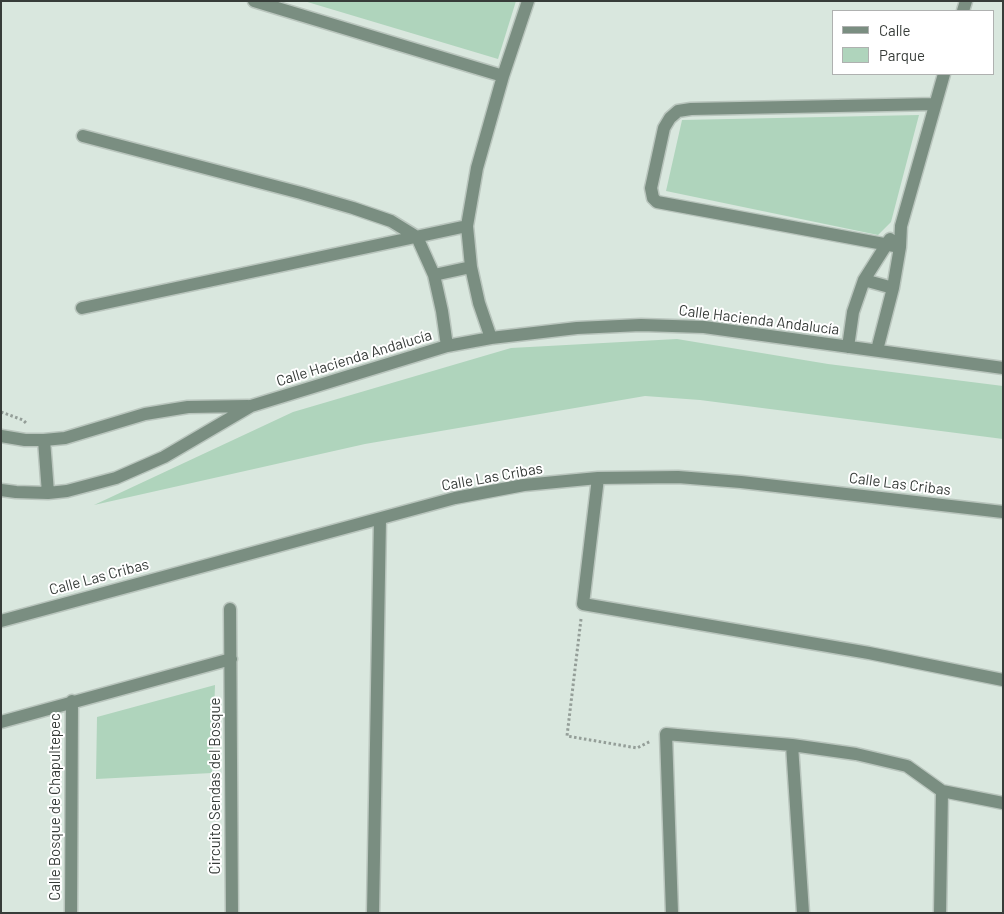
<!DOCTYPE html>
<meta charset="utf-8">
<style>
body{margin:0}
#map{position:relative;width:1004px;height:914px;overflow:hidden;background:#d9e7de;font-family:Barlow,sans-serif}
canvas{display:block}
.frame{position:absolute;inset:0;border:2px solid #373c39;pointer-events:none}
.legend{position:absolute;left:832px;top:10px;width:162px;height:65px;box-sizing:border-box;background:#fff;border:1px solid #afb1b0;margin:0;padding:6px 9px;list-style:none;font-size:15px;color:#373c39}
.legend li{display:flex;align-items:center;gap:10px;height:25px}
.legend b{width:25px;border:1px solid #afb1b0}
</style>
<div id="map">
<canvas width="1004" height="914"></canvas>
<div class="frame"></div>
<ul class="legend">
<li><b style="height:6px;background:#7a8e81"></b>Calle</li>
<li><b style="height:14px;background:#afd4bc"></b>Parque</li>
</ul>
</div>
<script>
const g = document.querySelector('canvas').getContext('2d');
g.lineJoin = 'round';
function fill(path, color) {
  g.fillStyle = color;
  g.fill(path, 'evenodd');
}
function toPath(rows) {
  const path = new Path2D();
  for (const r of rows) {
    path.moveTo(r[0], r[1]);
    for (let i = 2; i < r.length; i += 2) path.lineTo(r[i], r[i + 1]);
  }
  return path;
}
function strokePath(path, color, width, dash) {
  g.strokeStyle = color;
  g.lineWidth = width;
  g.lineCap = dash ? 'butt' : 'round';
  g.setLineDash(dash || []);
  g.stroke(path);
}
function label(font, color, halo, rows, align = 'center') {
  g.font = font + ' Barlow,sans-serif';
  g.lineWidth = 4;
  g.setLineDash([]);
  g.textBaseline = 'middle';
  g.strokeStyle = halo;
  g.fillStyle = color;
  for (const [text, x, y, turn = 0] of rows) {
    g.save();
    g.translate(x, y);
    g.rotate((+turn || 0) * Math.PI / 180);
    g.textAlign = isNaN(turn) ? turn : align;
    if (halo) g.strokeText(text, 0, 0);
    g.fillText(text, 0, 0);
    g.restore();
  }
}
fill(toPath([
 [304,1,516,1,498,59],
 [919,115,891,222,878,235,666,191,682,120],
 [677,339,828,364,1003,386,1003,439,700,400,645,396,365,444,94,505,293,412,511,348],
 [215,685,212,773,96,779,97,717]
]), '#afd4bc');
const minor = toPath([
 [254,1,503,76],
 [963,11,966,1],
 [83,136,301,193,353,208,391,221,417,237,434,275,442,311,447,346],
 [467,226,471,267,479,303,491,338],
 [900,247,657,202,653,198,651,188,664,128,670,118,678,111,691,109,935,104],
 [434,275,471,267],
 [864,280,893,288],
 [82,308,467,226,477,168,503,76,528,1],
 [848,347,853,312,864,280,890,239],
 [877,350,893,288,900,247,901,226,944,74],
 [1,436,25,440,44,440,65,438,145,414,188,407,248,406],
 [44,440,48,493],
 [598,478,583,604,869,653,1003,680],
 [1,490,16,492,48,493,67,491,116,478,164,457,251,406,447,346,491,338,577,328,641,325,704,327,1003,368],
 [230,609,232,913],
 [1,621,455,498,524,485,598,478,678,477,741,482,1003,512],
 [1,722,231,659],
 [792,745,803,913],
 [71,913,72,701],
 [373,913,380,519],
 [672,913,666,734,792,745,856,754,907,766,942,791,1003,803],
 [940,913,942,791]
]);
strokePath(minor, '#b9c5bd', 15);
strokePath(toPath([
 [1,412,23,420,26,423],
 [581,619,567,736,637,748,651,741]
]), '#949e98', 3, [2.5, 2.5]);
strokePath(minor, '#7a8e81', 12);
label('15px', '#373c39', '#fff', [
 ["Calle Hacienda Andalucía",759,320,7],
 ["Calle Hacienda Andalucía",354,358,-17],
 ["Calle Las Cribas",492,477,-10],
 ["Calle Las Cribas",900,484,7],
 ["Calle Las Cribas",99,577,-15],
 ["Circuito Sendas del Bosque",215,786,-90],
 ["Calle Bosque de Chapultepec",55,807,-90]
]);
</script>
